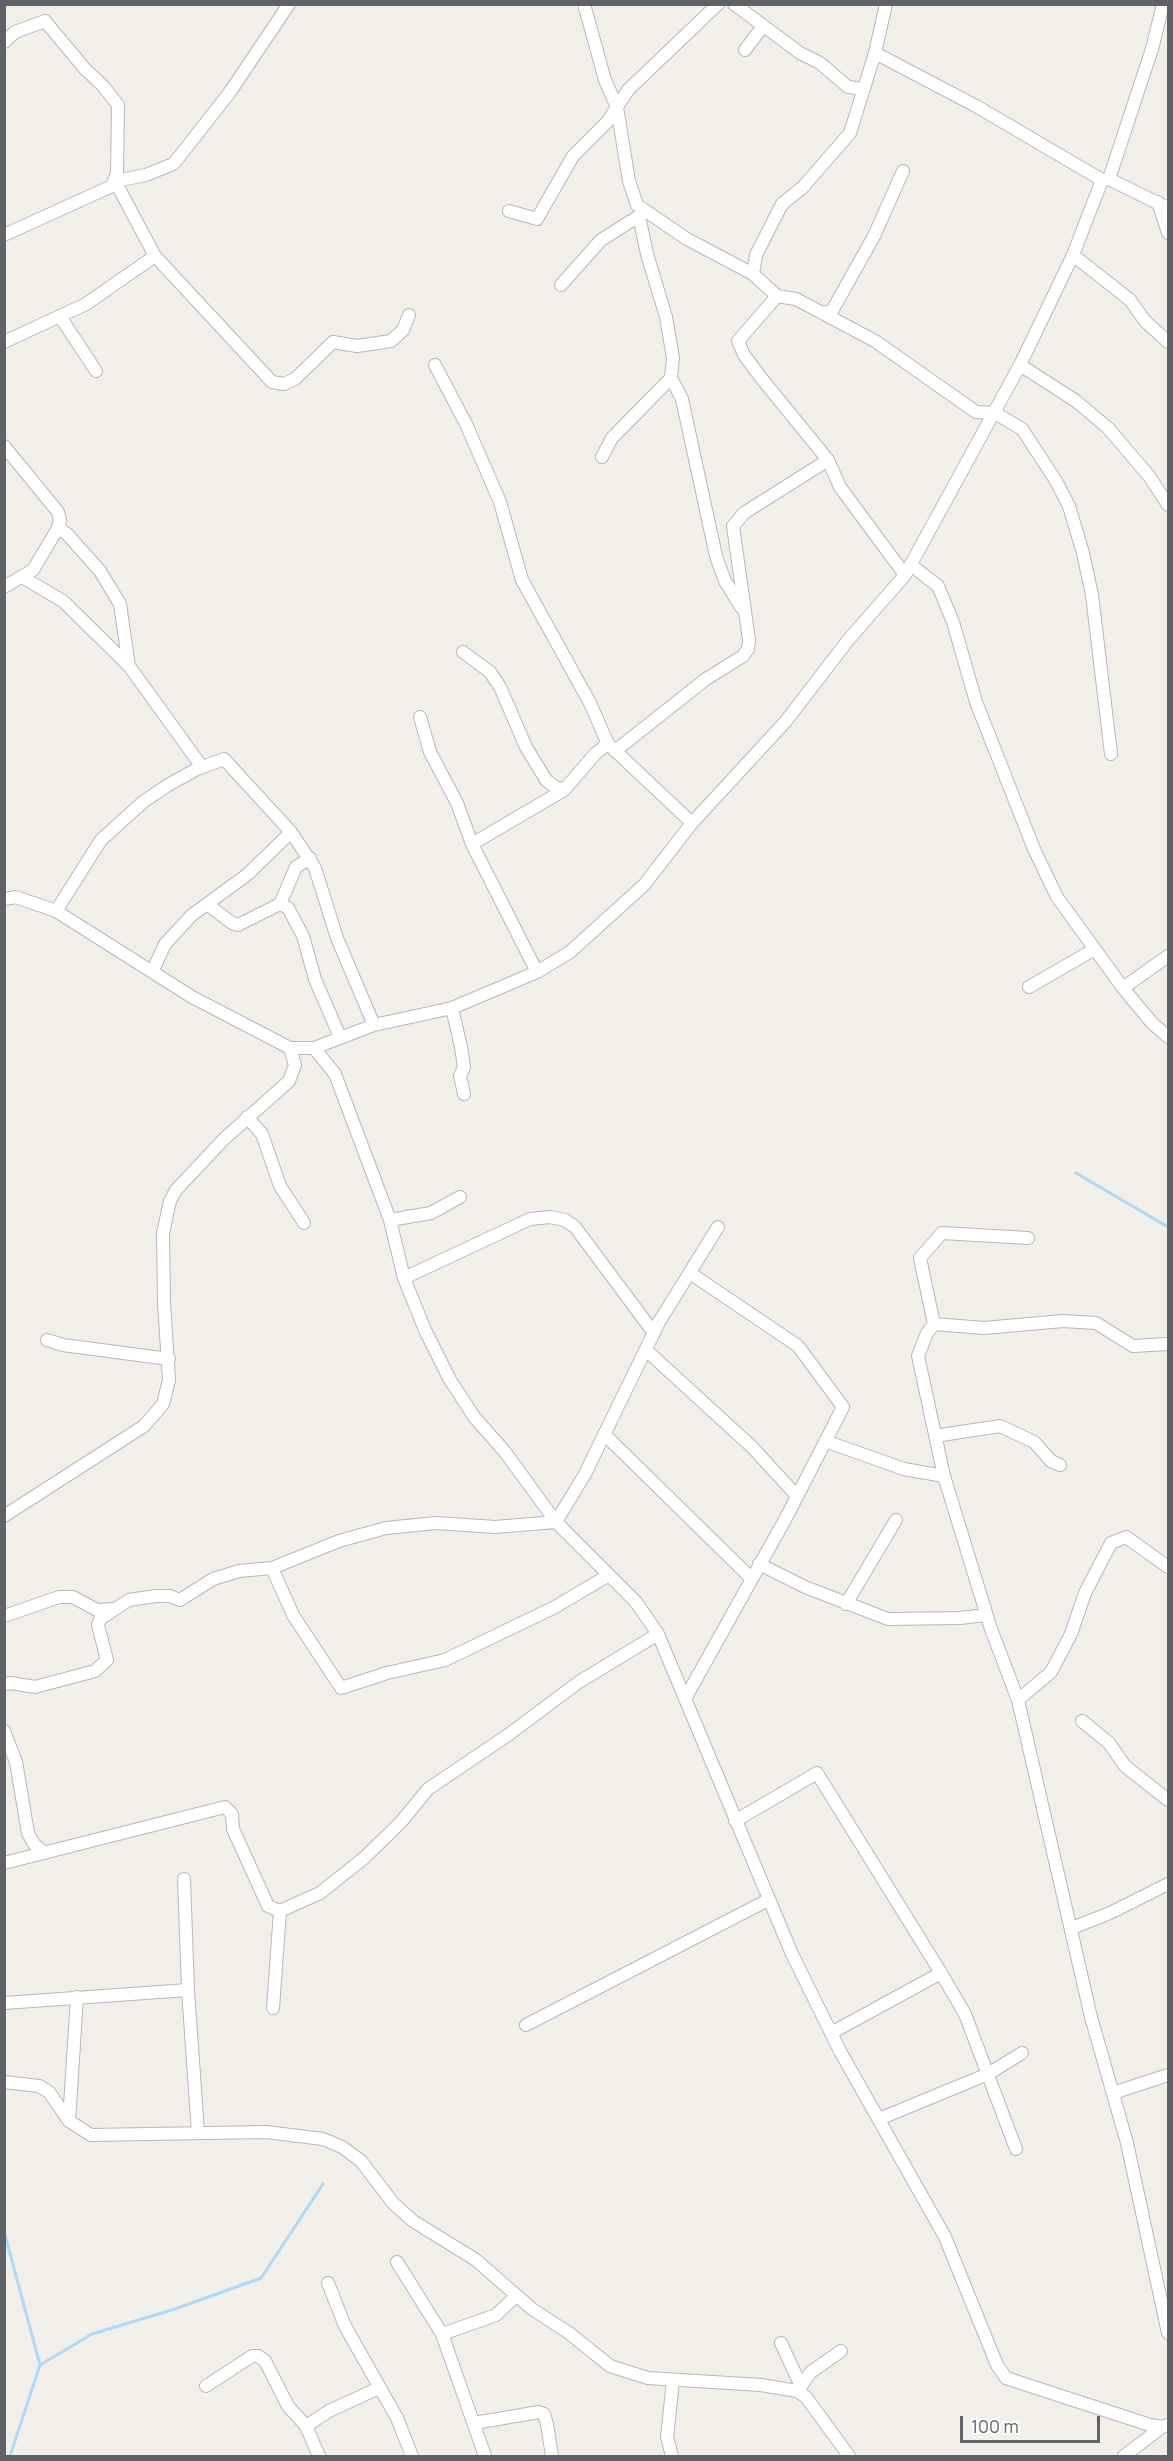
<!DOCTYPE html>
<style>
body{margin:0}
#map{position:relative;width:1173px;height:2461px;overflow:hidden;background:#f1efe8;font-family:Manrope,sans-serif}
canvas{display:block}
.frame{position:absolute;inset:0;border:6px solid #5f6368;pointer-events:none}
.scale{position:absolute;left:960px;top:2416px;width:140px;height:27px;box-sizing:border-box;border:3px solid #5f6368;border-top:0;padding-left:8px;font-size:18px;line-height:21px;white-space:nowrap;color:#5f6368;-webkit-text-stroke:4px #fff;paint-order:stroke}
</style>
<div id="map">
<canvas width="1173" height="2461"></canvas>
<div class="frame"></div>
<div class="scale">100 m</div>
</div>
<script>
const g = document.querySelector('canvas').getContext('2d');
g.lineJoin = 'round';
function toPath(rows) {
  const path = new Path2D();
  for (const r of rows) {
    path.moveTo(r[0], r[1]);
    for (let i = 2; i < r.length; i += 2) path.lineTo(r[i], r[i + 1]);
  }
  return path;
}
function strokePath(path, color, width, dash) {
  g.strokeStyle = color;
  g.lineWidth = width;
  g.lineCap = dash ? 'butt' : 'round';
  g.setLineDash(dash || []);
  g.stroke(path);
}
strokePath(toPath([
 [1076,1173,1168,1227],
 [4,2231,40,2365,10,2456],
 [40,2365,92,2334,175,2309,261,2278,323,2184]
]), '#aadaff', 3);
const street = toPath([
 [289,4,230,92,179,157,173,164,146,175,115,181,155,256,272,382,284,384,295,379,333,342,357,346,391,341,403,330,409,315],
 [584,4,605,80,617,107,628,90,718,4],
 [734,4,800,53,820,63,848,87,864,89],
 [4,42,15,32,45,21,85,69,103,86,118,105,117,173,112,186,4,235],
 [745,50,763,26],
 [875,53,976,106,1102,180],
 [1109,179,1168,208],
 [1158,202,1168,233],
 [509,211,537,219,573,156,609,120,617,107,629,181,637,205,687,239,753,274,777,296,796,299,875,341,976,412,995,413,1022,429,1056,481,1069,506,1083,553,1092,595,1111,754],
 [1073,255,1130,300,1145,321,1168,342],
 [753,274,756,255,782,204,803,187,850,133,875,53,886,4],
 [561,285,601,240,639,216,647,254,666,317,673,358,671,378,612,438,602,457],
 [822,313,832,311,874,236,903,171],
 [61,318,96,371],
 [4,342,86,304,155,256],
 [435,365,466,424,500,502,522,580,590,703,608,744],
 [1020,365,1076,401,1108,428,1149,476,1168,505],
 [671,378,682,399,716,556,725,581,741,607],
 [4,446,58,512,60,520,58,528,33,570,4,587],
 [828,460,840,487,905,575],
 [58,528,67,534,100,571,120,604,129,666],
 [911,565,938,586,953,622,976,702,1034,849,1057,897,1123,988,1152,1023,1168,1037],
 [22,577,63,601,129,666,202,767],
 [463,652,490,672,500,687,526,747,546,780,555,787,564,790,596,753,608,744,692,823],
 [420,717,430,752,457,803,472,844,537,972],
 [615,751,706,679,743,656,748,649,749,640,733,526,744,513,828,460,762,379,744,355,738,341,777,296],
 [472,844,564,790],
 [4,899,16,897,56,911,192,997,290,1048,314,1048,374,1025,452,1008,537,972,570,952,644,885,692,823,786,721,849,639,905,575,1020,365,1073,255,1102,180,1109,179,1152,49,1163,4],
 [207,904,232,923,238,925,280,904,288,908,303,936,315,979,340,1037],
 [280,904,296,867,310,858],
 [56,911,101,840,143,802,168,785,197,769,224,759,291,832,315,868,337,938,374,1025],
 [152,972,165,944,192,915,248,874,291,832],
 [1029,987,1095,949],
 [1123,988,1168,956],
 [452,1008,461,1047,464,1067,460,1076,464,1094],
 [314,1048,335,1074,390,1220,404,1278,425,1330,450,1380,475,1418,505,1452,556,1522,636,1602,658,1634,792,1954,840,2051,945,2237,997,2365,1006,2378,1150,2425,1162,2427,1168,2425],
 [247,1117,262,1134,280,1186,304,1223],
 [390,1220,431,1213,460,1197],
 [1028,1238,942,1233,920,1258,934,1324,927,1333,918,1356,944,1476,991,1629,1018,1700,1091,2017,1127,2143,1168,2333],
 [404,1278,530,1219,550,1217,565,1220,575,1227,654,1333],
 [934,1324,984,1328,1063,1321,1096,1323,1133,1346,1168,1344],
 [47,1340,63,1345,169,1359],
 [646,1350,752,1447,797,1496],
 [604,1434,752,1579],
 [935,1436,1000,1426,1034,1442,1051,1461,1060,1465],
 [825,1441,904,1469,944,1476],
 [4,1516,144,1426,163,1404,169,1380,164,1303,163,1233,170,1201,176,1190,224,1139,289,1081,295,1065,290,1048],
 [759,1564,805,1587,888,1619,960,1618,986,1615],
 [272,1568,293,1615,341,1688,387,1673,445,1660,555,1607,609,1575],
 [846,1604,896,1520],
 [4,1616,59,1597,73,1597,97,1610,113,1609],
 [4,1684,11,1683,35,1687,95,1671,107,1660,98,1625,100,1619,129,1600,156,1596,170,1596,180,1600,213,1579,239,1571,272,1568,339,1541,386,1528,436,1523,495,1527,556,1522,585,1474,659,1322,718,1227],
 [686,1697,787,1516,843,1407,798,1346,690,1273],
 [1018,1700,1051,1672,1071,1634,1085,1593,1111,1543,1126,1537,1168,1567],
 [1082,1721,1109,1743,1125,1766,1168,1800],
 [4,1731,16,1762,28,1833,34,1844,43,1852],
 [735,1821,817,1773,941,1973],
 [4,1863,225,1807,232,1814,233,1829,268,1906,280,1911,320,1893,364,1858,401,1822,428,1789,508,1735,579,1682,658,1634],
 [184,1879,188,1990,198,2133],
 [1072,1928,1110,1913,1168,1884],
 [4,2003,188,1990],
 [273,2008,280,1911],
 [526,2025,768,1900],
 [831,2033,941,1973,965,2014,1016,2149],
 [4,2082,39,2086,49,2092,69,2121,91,2135,266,2132,323,2139,342,2147,361,2161,393,2203,413,2221,476,2260,532,2309,569,2333,610,2366,648,2378,761,2385,797,2391,806,2397,849,2456],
 [1113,2093,1168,2075],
 [879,2119,988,2074,1022,2053],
 [69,2121,77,1997],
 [397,2262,442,2334,485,2456],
 [328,2283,345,2326,397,2418,412,2456],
 [442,2334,496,2315,516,2296],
 [781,2343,801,2386,800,2392],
 [206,2386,252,2356,258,2356,265,2361,288,2406,306,2426,319,2456],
 [801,2386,811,2372,841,2351],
 [474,2423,539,2412,544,2414,547,2424,552,2456],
 [306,2426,329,2411,379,2388],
 [672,2456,667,2437,673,2381],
 [1124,2456,1162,2427]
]);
strokePath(street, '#b5b8bc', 14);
strokePath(street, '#fff', 12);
</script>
